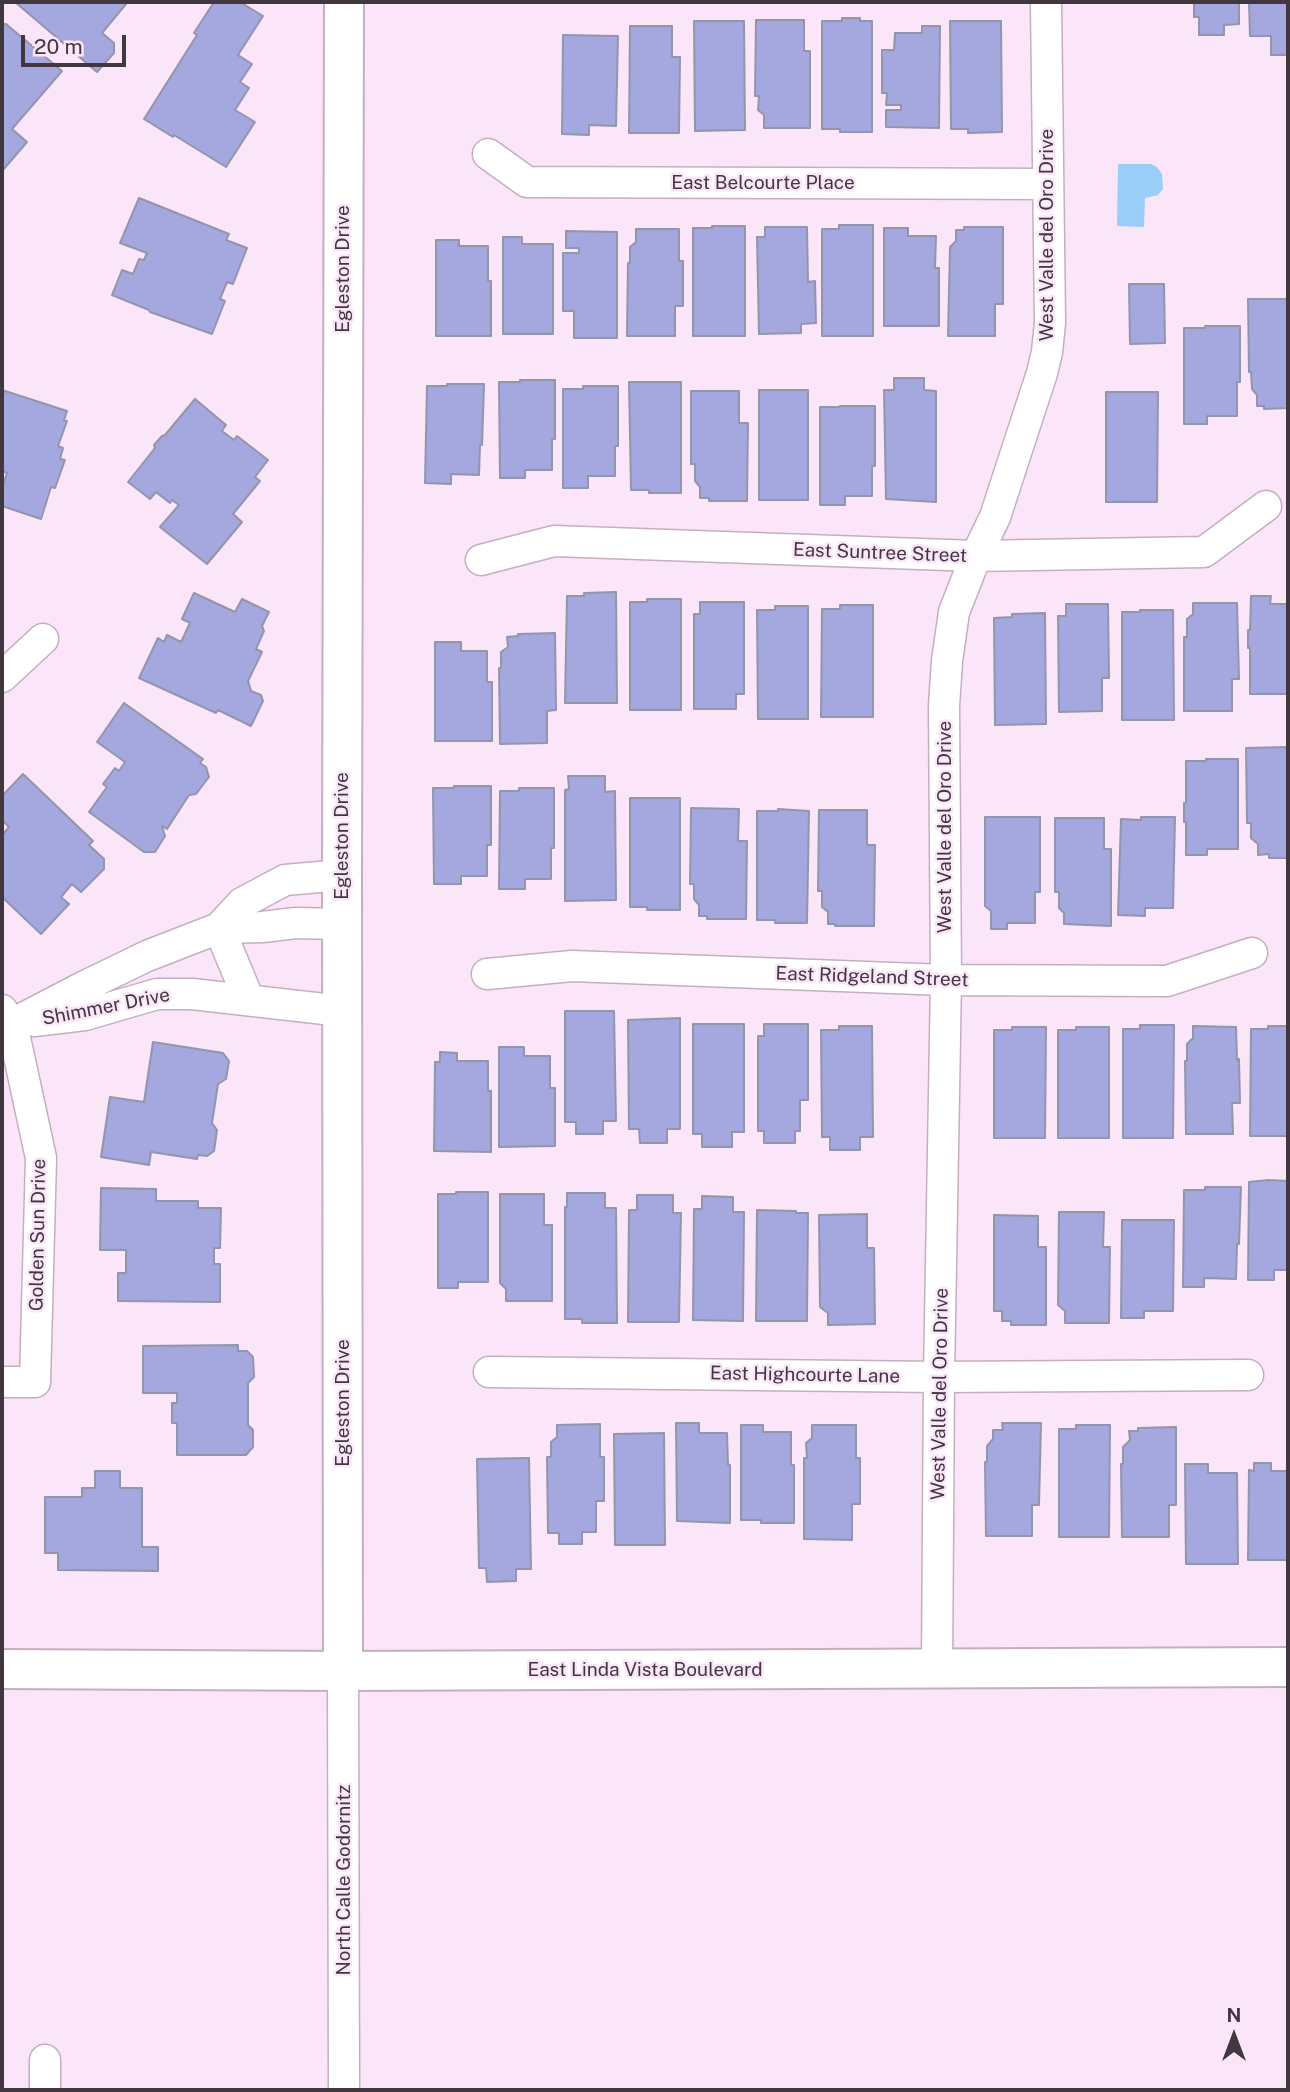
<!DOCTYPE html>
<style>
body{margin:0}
#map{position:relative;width:1290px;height:2092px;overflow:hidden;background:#fbe5f8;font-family:"Public Sans",sans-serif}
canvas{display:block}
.frame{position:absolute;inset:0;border:4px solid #40373f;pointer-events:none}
.north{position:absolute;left:1199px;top:2001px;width:70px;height:70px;-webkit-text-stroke:5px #fbe5f8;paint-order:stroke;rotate:0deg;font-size:19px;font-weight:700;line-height:28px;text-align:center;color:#40373f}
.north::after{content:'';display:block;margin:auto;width:24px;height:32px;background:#40373f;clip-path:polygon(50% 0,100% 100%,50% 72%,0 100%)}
.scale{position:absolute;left:21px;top:35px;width:105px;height:32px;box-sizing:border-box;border:4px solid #40373f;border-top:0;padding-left:9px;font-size:21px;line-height:24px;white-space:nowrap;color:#40373f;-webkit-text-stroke:5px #fbe5f8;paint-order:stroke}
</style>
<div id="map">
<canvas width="1290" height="2092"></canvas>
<div class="frame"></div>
<div class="north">N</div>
<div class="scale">20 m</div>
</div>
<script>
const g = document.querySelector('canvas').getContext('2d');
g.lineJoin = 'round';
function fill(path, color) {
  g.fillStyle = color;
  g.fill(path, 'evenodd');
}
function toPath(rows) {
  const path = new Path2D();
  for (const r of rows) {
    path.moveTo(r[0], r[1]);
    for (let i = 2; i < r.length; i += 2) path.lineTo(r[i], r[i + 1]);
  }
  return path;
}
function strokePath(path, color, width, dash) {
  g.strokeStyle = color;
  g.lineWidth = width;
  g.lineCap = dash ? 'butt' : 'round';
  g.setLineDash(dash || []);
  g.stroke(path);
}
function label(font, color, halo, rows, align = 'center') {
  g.font = font + ' "Public Sans",sans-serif';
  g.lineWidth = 5;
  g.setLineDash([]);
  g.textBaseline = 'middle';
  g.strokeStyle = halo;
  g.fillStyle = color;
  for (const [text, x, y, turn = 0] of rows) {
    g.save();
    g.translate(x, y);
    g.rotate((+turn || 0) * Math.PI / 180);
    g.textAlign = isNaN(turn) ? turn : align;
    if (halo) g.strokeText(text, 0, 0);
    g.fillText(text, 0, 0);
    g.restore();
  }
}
fill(toPath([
 [1118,164,1151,164,1157,167,1162,174,1163,189,1158,195,1145,198,1144,227,1117,226]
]), '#9bcdf9');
const building = toPath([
 [15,2,126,2,126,4,102,33,114,43,114,53,97,72,15,2],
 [214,2,240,2,263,16,238,55,252,64,240,82,249,88,235,110,255,122,226,167,174,135,173,137,144,119,197,35,194,33,214,2],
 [1194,2,1239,2,1239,24,1224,25,1224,35,1199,35,1199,17,1194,17,1194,2],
 [1249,2,1288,2,1288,55,1271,55,1271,36,1250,36,1249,2],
 [842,18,860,18,860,21,872,21,872,132,840,132,840,129,822,129,822,21,842,21,842,18],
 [756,20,804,20,804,51,810,51,810,128,764,128,764,115,758,110,759,96,755,96,756,20],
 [694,21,744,21,745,130,695,131,694,21],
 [950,21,1001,21,1002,132,968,133,968,129,951,129,950,21],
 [2,24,6,24,62,71,12,129,27,142,3,170,2,24],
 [630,26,672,26,672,57,680,57,679,133,629,133,630,26],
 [922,26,940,26,939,128,886,127,886,110,901,110,901,105,886,105,887,93,882,93,882,50,894,50,895,33,922,33,922,26],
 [563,35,618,36,616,126,589,125,589,135,562,134,563,35],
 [139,198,229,234,226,240,247,248,233,284,227,282,220,299,225,301,212,334,150,312,149,310,112,295,122,270,133,274,139,259,144,260,147,253,120,243,139,198],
 [839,225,873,225,873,336,822,336,822,229,839,229,839,225],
 [712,226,745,226,745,336,693,336,693,228,712,228,712,226],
 [765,227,807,227,808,282,815,281,816,323,801,324,801,333,759,334,757,237,765,237,765,227],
 [964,227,1003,227,1003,304,995,304,995,336,948,336,950,247,956,241,956,230,964,230,964,227],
 [884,228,908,228,908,236,936,236,935,268,939,268,939,326,884,326,884,228],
 [636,229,679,229,679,261,683,261,683,306,675,306,675,336,627,336,628,263,630,263,630,247,636,242,636,229],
 [566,231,617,232,617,338,574,338,574,311,563,311,563,253,579,253,579,248,566,248,566,231],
 [503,237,522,237,522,244,553,244,553,334,503,334,503,237],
 [436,240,459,240,459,246,488,246,488,281,491,281,491,336,436,336,436,240],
 [1129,284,1164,284,1165,343,1130,344,1129,284],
 [1248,299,1288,299,1288,408,1264,409,1264,406,1257,406,1257,395,1252,389,1251,372,1249,372,1248,299],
 [1205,326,1240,326,1240,382,1237,382,1237,416,1207,416,1207,424,1184,424,1184,328,1205,328,1205,326],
 [894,378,924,378,924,390,936,391,936,502,886,499,884,390,894,390,894,378],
 [520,380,555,380,555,439,552,439,552,470,525,470,525,478,500,478,499,382,520,382,520,380],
 [629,382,681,382,681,493,649,493,649,490,631,490,629,382],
 [447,384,484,384,482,445,480,445,479,475,451,474,451,484,425,483,427,386,447,386,447,384],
 [583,386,618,386,618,446,615,446,615,476,588,476,588,488,563,488,563,389,583,389,583,386],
 [2,390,67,411,64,420,67,421,58,446,63,448,60,459,65,460,55,488,51,487,41,519,2,506,2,488,7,473,2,471,2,390],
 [759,390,808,390,808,500,759,500,759,390],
 [691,391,739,391,739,423,748,423,747,501,709,501,709,498,700,498,700,487,695,481,695,464,691,464,691,391],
 [1106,392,1158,392,1157,502,1106,502,1106,392],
 [195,399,226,425,222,431,234,440,237,436,268,460,255,477,260,481,233,514,242,522,207,564,160,527,179,505,172,500,170,503,156,492,150,499,128,482,155,448,154,445,162,436,165,435,195,399],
 [840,406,875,406,875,466,872,466,872,496,845,496,845,505,820,505,820,407,840,407,840,406],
 [616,592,617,703,565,703,567,596,584,596,584,593,616,592],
 [194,593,235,612,242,599,269,612,262,626,264,631,256,649,262,652,248,681,251,691,261,695,263,701,251,726,218,710,216,713,139,678,158,638,164,642,167,635,181,642,190,623,182,619,194,593],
 [1251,596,1271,596,1270,604,1288,604,1288,694,1250,694,1250,648,1248,648,1248,630,1250,630,1251,596],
 [647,599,681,599,681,710,630,710,630,602,647,602,647,599],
 [700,602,744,602,744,694,736,694,736,709,694,709,694,614,700,614,700,602],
 [1193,603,1237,603,1239,679,1232,679,1232,711,1184,711,1184,637,1187,637,1187,619,1193,614,1193,603],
 [1066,604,1108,604,1109,678,1102,678,1102,711,1059,712,1058,616,1066,616,1066,604],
 [840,605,873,605,873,717,821,717,822,609,840,609,840,605],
 [775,606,808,606,808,719,758,719,757,610,775,610,775,606],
 [1140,610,1173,610,1174,720,1122,720,1122,612,1140,612,1140,610],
 [1045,613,1046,724,995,725,994,618,1012,617,1012,614,1045,613],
 [555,633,556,710,547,711,547,743,500,744,499,668,501,668,501,652,508,647,507,637,518,636,518,634,555,633],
 [435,642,461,642,461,651,487,651,487,682,492,682,492,741,435,741,435,642],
 [124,703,203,759,200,763,206,767,209,777,196,794,189,795,167,829,162,826,165,836,155,852,144,852,89,812,107,787,103,784,115,768,119,771,125,762,97,742,124,703],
 [1288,747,1288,858,1269,858,1269,854,1258,855,1258,844,1251,838,1251,823,1247,823,1246,748,1288,747],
 [1206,759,1238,759,1238,849,1207,849,1207,855,1186,855,1186,822,1184,822,1184,803,1186,803,1186,761,1206,761,1206,759],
 [23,774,93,841,89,845,104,859,104,869,81,892,72,884,61,897,69,904,41,934,2,897,2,831,4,833,9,827,2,820,2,796,23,774],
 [568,776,605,776,605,792,615,791,616,900,565,901,565,790,569,789,568,776],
 [454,786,491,786,491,845,487,845,487,876,461,876,461,884,434,884,433,788,454,788,454,786],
 [519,788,554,788,554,848,551,848,551,879,525,879,525,889,499,889,500,791,519,791,519,788],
 [630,798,680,798,680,910,647,910,647,907,630,907,630,798],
 [691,808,739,809,738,841,747,841,746,919,707,919,707,916,699,916,699,905,694,899,694,884,690,884,691,808],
 [778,809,809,811,807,923,775,923,775,920,757,920,757,811,778,811,778,809],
 [819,810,867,810,867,845,875,845,874,926,835,926,835,924,828,924,828,912,822,907,822,891,818,891,819,810],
 [985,817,1040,817,1040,892,1035,892,1035,923,1007,923,1007,929,991,929,991,911,985,906,985,817],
 [1141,817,1175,817,1173,908,1145,908,1145,916,1118,915,1121,819,1141,820,1141,817],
 [1055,818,1104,818,1104,849,1111,849,1111,926,1064,924,1064,913,1059,908,1059,892,1055,892,1055,818],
 [565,1011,614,1011,616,1121,603,1121,603,1134,576,1134,576,1122,565,1122,565,1011],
 [680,1018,680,1129,667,1129,667,1143,640,1143,639,1129,629,1129,628,1020,680,1018],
 [693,1024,744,1024,744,1132,732,1132,732,1147,702,1147,702,1134,693,1134,693,1024],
 [764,1024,808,1024,808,1100,800,1100,800,1131,795,1131,795,1143,764,1143,764,1131,758,1131,758,1036,764,1036,764,1024],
 [1140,1025,1174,1025,1173,1138,1123,1138,1123,1029,1140,1029,1140,1025],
 [839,1026,872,1026,873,1137,860,1137,860,1150,830,1150,830,1137,822,1137,821,1030,839,1030,839,1026],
 [1193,1026,1236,1027,1237,1060,1239,1059,1240,1103,1232,1103,1233,1134,1186,1134,1185,1061,1187,1061,1187,1044,1193,1038,1193,1026],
 [1268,1026,1288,1026,1288,1136,1250,1136,1251,1029,1268,1029,1268,1026],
 [1012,1027,1046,1027,1045,1138,994,1138,994,1030,1012,1030,1012,1027],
 [1076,1027,1109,1027,1109,1138,1058,1138,1058,1030,1076,1030,1076,1027],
 [153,1042,223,1053,229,1061,226,1079,218,1084,212,1123,217,1130,214,1151,207,1156,198,1155,197,1159,151,1152,149,1165,101,1157,110,1097,144,1102,153,1042],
 [499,1047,524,1047,524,1056,550,1056,550,1088,555,1088,555,1146,499,1147,499,1047],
 [440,1052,457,1053,457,1061,488,1061,488,1091,491,1091,491,1152,434,1151,435,1062,440,1062,440,1052],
 [1269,1180,1288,1181,1288,1270,1274,1270,1274,1280,1248,1280,1249,1182,1269,1180],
 [1205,1187,1241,1187,1239,1244,1237,1244,1236,1279,1204,1278,1204,1287,1183,1287,1184,1190,1205,1190,1205,1187],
 [101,1188,156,1189,156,1201,198,1201,198,1208,221,1208,220,1248,214,1248,214,1264,220,1264,220,1302,118,1301,118,1273,126,1273,126,1250,100,1250,101,1188],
 [456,1192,488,1192,488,1282,458,1282,458,1288,438,1288,438,1194,456,1194,456,1192],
 [567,1193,605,1193,605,1208,616,1208,617,1323,582,1323,582,1319,565,1319,565,1207,567,1207,567,1193],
 [500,1194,544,1194,544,1225,552,1225,552,1301,506,1301,506,1289,500,1283,500,1194],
 [637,1195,673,1195,673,1213,681,1213,679,1322,628,1322,629,1210,637,1210,637,1195],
 [702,1196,733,1197,733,1212,744,1212,743,1321,693,1320,694,1209,702,1209,702,1196],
 [757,1210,796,1211,796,1213,808,1213,807,1321,756,1321,757,1210],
 [1059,1212,1104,1212,1103,1247,1110,1247,1109,1323,1065,1323,1065,1311,1058,1305,1059,1212],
 [867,1214,867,1248,874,1248,875,1324,828,1325,828,1313,820,1307,819,1215,867,1214],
 [994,1215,1038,1216,1038,1247,1046,1247,1046,1325,1011,1325,1011,1321,1002,1321,1002,1311,994,1311,994,1215],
 [1122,1220,1174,1220,1173,1311,1144,1311,1144,1318,1121,1318,1122,1220],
 [238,1345,238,1351,247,1351,253,1357,254,1377,248,1383,248,1425,253,1430,253,1447,246,1455,177,1455,177,1423,172,1423,172,1403,177,1403,177,1393,143,1393,143,1346,238,1345],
 [676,1423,699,1423,699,1433,727,1433,728,1465,730,1465,730,1523,677,1521,676,1423],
 [1002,1423,1041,1423,1039,1505,1032,1505,1032,1536,986,1536,985,1462,987,1462,987,1446,993,1439,993,1430,1003,1430,1002,1423],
 [600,1424,600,1457,604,1457,604,1501,596,1501,596,1532,582,1532,582,1544,559,1544,559,1533,548,1533,547,1457,551,1457,551,1442,557,1437,557,1425,600,1424],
 [741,1425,763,1425,763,1432,791,1432,791,1465,794,1465,794,1523,761,1523,761,1520,741,1520,741,1425],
 [812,1425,856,1425,856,1458,860,1458,860,1504,852,1504,852,1540,804,1539,804,1458,807,1458,806,1443,812,1438,812,1425],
 [1076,1425,1110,1425,1109,1537,1059,1537,1059,1429,1076,1429,1076,1425],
 [1176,1427,1176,1505,1169,1505,1169,1537,1122,1537,1121,1464,1123,1464,1123,1447,1130,1440,1129,1431,1138,1431,1138,1428,1176,1427],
 [664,1433,665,1545,615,1545,614,1434,664,1433],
 [529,1458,531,1569,516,1569,516,1581,487,1582,486,1568,479,1568,477,1459,529,1458],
 [1254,1463,1271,1463,1271,1471,1288,1471,1288,1560,1248,1560,1249,1470,1254,1471,1254,1463],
 [1185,1464,1208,1464,1208,1473,1237,1473,1238,1564,1186,1564,1185,1464],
 [95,1471,120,1471,120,1488,142,1488,142,1547,158,1547,158,1571,58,1570,58,1553,45,1553,45,1497,82,1497,82,1488,95,1488,95,1471]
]);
fill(building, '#a5a7df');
strokePath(building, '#9395ac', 2);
const minor = toPath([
 [488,154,527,182,1047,184],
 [481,560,554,541,976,556,1204,552,1266,506],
 [2,677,43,639],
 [219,928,242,903,285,880,342,875],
 [219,928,249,1000],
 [487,974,572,966,946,980,1167,981,1252,953],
 [2,1010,12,1024,41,1158,35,1382,2,1382],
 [34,1021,85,1015,157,994,192,994,342,1011],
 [12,1024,85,986,147,956,219,928,262,927,296,923,342,924],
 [489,1372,939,1377,1248,1375],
 [937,1669,939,1377,946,980,944,706,947,661,954,612,976,556,995,517,1042,373,1047,352,1050,323,1046,2],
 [343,1671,344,2090],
 [45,2060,45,2090]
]);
const tertiary = toPath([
 [2,1669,343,1671,1288,1667],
 [343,1671,342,875,344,2]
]);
strokePath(minor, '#c4afc1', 33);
strokePath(tertiary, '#c4afc1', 42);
strokePath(minor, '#fff', 30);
strokePath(tertiary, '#fff', 38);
label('19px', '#40373f', '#fbe5f8', [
 ["East Belcourte Place",763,183],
 ["West Valle del Oro Drive",1047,235,-90],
 ["Egleston Drive",343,269,-90],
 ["East Suntree Street",880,553,2],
 ["West Valle del Oro Drive",945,827,-90],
 ["Egleston Drive",342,836,-90],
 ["East Ridgeland Street",872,977,2],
 ["Shimmer Drive",106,1007,-11],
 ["Golden Sun Drive",38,1235,-89],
 ["East Highcourte Lane",805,1375,1],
 ["West Valle del Oro Drive",940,1394,-89],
 ["Egleston Drive",343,1403,-90],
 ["East Linda Vista Boulevard",645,1670],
 ["North Calle Godornitz",344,1880,-90]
]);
</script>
